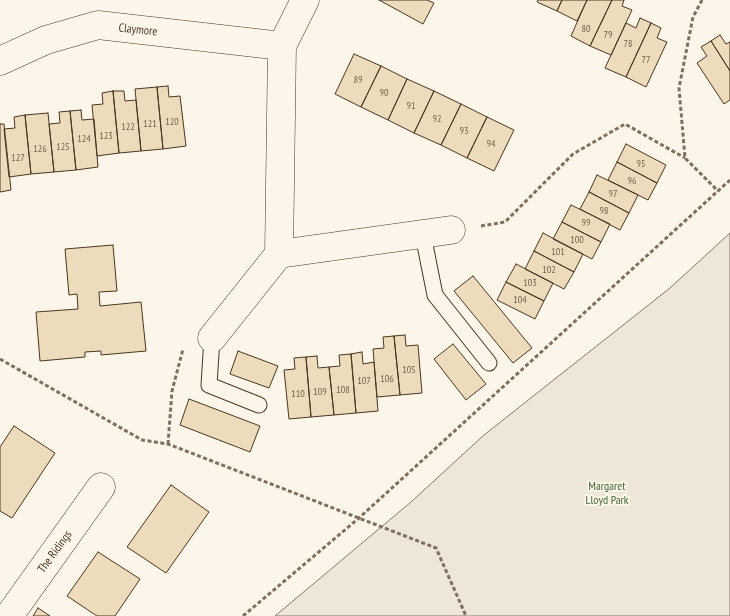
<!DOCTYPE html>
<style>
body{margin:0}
canvas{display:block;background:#fbf6e9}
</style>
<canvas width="730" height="616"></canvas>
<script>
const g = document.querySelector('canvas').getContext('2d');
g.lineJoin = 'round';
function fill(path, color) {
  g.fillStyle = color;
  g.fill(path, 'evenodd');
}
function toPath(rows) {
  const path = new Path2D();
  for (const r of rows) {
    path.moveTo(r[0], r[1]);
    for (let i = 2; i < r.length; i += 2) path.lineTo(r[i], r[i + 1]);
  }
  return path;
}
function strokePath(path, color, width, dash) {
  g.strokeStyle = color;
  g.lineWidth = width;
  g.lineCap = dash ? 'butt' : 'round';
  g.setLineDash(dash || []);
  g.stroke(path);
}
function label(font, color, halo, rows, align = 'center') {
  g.font = font + ' "PT Sans Narrow",sans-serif';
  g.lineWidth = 4;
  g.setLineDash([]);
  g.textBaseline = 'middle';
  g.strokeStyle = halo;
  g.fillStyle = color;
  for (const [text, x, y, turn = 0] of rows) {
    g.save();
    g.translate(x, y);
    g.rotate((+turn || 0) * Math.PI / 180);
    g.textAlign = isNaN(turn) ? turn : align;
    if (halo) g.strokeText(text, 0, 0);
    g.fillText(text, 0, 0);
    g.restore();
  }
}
const green = toPath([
 [730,233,730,616,275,616,411,502,484,435,670,288,730,233]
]);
fill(green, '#ede6d9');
strokePath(green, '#887966', 1);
const building = toPath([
 [379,0,427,0,434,3,423,24,379,0],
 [538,0,562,0,557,11,537,2,538,0],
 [562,0,587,0,577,21,557,11,562,0],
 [587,0,612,0,590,46,571,36,587,0],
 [624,0,622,6,632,10,611,55,590,46,612,0,624,0],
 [640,18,651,23,626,77,605,68,626,23,636,28,640,18],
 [651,23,661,28,657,38,667,42,646,87,626,77,651,23],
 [720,35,726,44,730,42,730,71,711,41,720,35],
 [711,41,730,71,730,100,724,104,697,63,707,56,701,47,711,41],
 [354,54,381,66,361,107,335,94,354,54],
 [381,66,407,79,388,120,361,107,381,66],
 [407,79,434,91,414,133,388,120,407,79],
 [168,86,169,97,180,96,186,146,163,149,157,87,168,86],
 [157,87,163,149,141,151,135,89,157,87],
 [113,91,119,153,97,156,92,105,103,104,102,93,113,91],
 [113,91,124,91,125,101,136,100,141,151,119,153,113,91],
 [434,91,461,104,441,145,414,133,434,91],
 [461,104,487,117,467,158,441,145,461,104],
 [81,110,82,120,94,119,98,167,76,170,70,111,81,110],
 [70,111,76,170,54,172,49,124,60,123,59,112,70,111],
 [48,113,54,172,31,174,25,115,48,113],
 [25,115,31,174,9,177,4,129,15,128,14,117,25,115],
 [487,117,514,130,494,171,467,158,487,117],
 [0,124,4,124,11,190,0,192,0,124],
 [626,144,666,165,657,183,617,162,626,144],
 [617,162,657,183,648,200,608,180,617,162],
 [597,175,638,195,629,213,589,192,597,175],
 [589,192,629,213,620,230,580,209,589,192],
 [571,205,610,224,601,242,562,222,571,205],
 [562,222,601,242,592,259,553,239,562,222],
 [543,233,583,254,574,272,534,251,543,233],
 [113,245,117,291,99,292,100,306,141,302,146,351,101,355,101,351,85,352,85,357,40,361,36,312,78,309,77,294,69,295,65,249,113,245],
 [534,251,574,272,564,289,525,269,534,251],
 [516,264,553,283,544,301,506,282,516,264],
 [473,276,532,348,513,363,454,291,473,276],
 [506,282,544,301,535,319,497,300,506,282],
 [405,335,406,346,418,345,422,393,400,395,394,336,405,335],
 [394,336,400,395,377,397,373,349,384,348,383,337,394,336],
 [453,344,486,384,466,400,434,359,453,344],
 [238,351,278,366,269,388,230,374,238,351],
 [362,352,363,364,374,362,378,411,356,413,351,354,362,352],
 [351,354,356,413,334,415,329,367,340,366,339,355,351,354],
 [317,356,318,368,329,367,334,415,311,417,306,357,317,356],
 [306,357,311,417,289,419,284,370,295,369,294,358,306,357],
 [189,399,260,426,250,452,180,425,189,399],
 [14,426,55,453,12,518,0,511,0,447,14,426],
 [171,485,209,512,166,573,127,547,171,485],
 [98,552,140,579,115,616,97,616,67,596,98,552],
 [38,608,50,616,33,616,38,608]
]);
fill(building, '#ecdcbc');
strokePath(building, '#4a3520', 1);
const lane = toPath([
 [423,235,435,295,489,363],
 [212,338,209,385,259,405]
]);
const street = toPath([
 [0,61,46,40,98,25,282,46],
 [279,254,282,46,305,0],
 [212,338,279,254,451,230],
 [9,616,101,487]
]);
strokePath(lane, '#4a3520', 17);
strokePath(street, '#4a3520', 29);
strokePath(toPath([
 [702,0,693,17,679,88,685,158,718,191],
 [481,226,505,222,573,154,625,124,685,158],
 [0,359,142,440,168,444,436,548,466,616],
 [168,444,172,391,183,349],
 [243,616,359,518,730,180]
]), '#7f6f5c', 3, [4, 2.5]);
strokePath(lane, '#fbf6e9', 15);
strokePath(street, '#fbf6e9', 28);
label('10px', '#725f47', null, [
 ["80",586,29],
 ["79",608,35],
 ["78",628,44],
 ["77",646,60],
 ["89",358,80],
 ["90",384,93],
 ["91",411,106],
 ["92",437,119],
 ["120",172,122],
 ["121",150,124],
 ["122",128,127],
 ["93",464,131],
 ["123",106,136],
 ["124",84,139],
 ["94",491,144],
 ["125",63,147],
 ["126",40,149],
 ["127",18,158],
 ["95",641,164],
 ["96",632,181],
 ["97",613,194],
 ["98",604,211],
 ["99",586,223],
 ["100",577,240],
 ["101",558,252],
 ["102",549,270],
 ["103",530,283],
 ["104",520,300],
 ["105",409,370],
 ["106",387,379],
 ["107",364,381],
 ["108",343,390],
 ["109",320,392],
 ["110",298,394]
]);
label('12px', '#4a3520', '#fbf6e9', [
 ["Claymore",138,30,6],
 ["The Ridings",55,552,-54]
]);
label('12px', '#436837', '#fbf6e9', [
 ["Margaret",607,487],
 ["Lloyd Park",607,501]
]);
</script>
